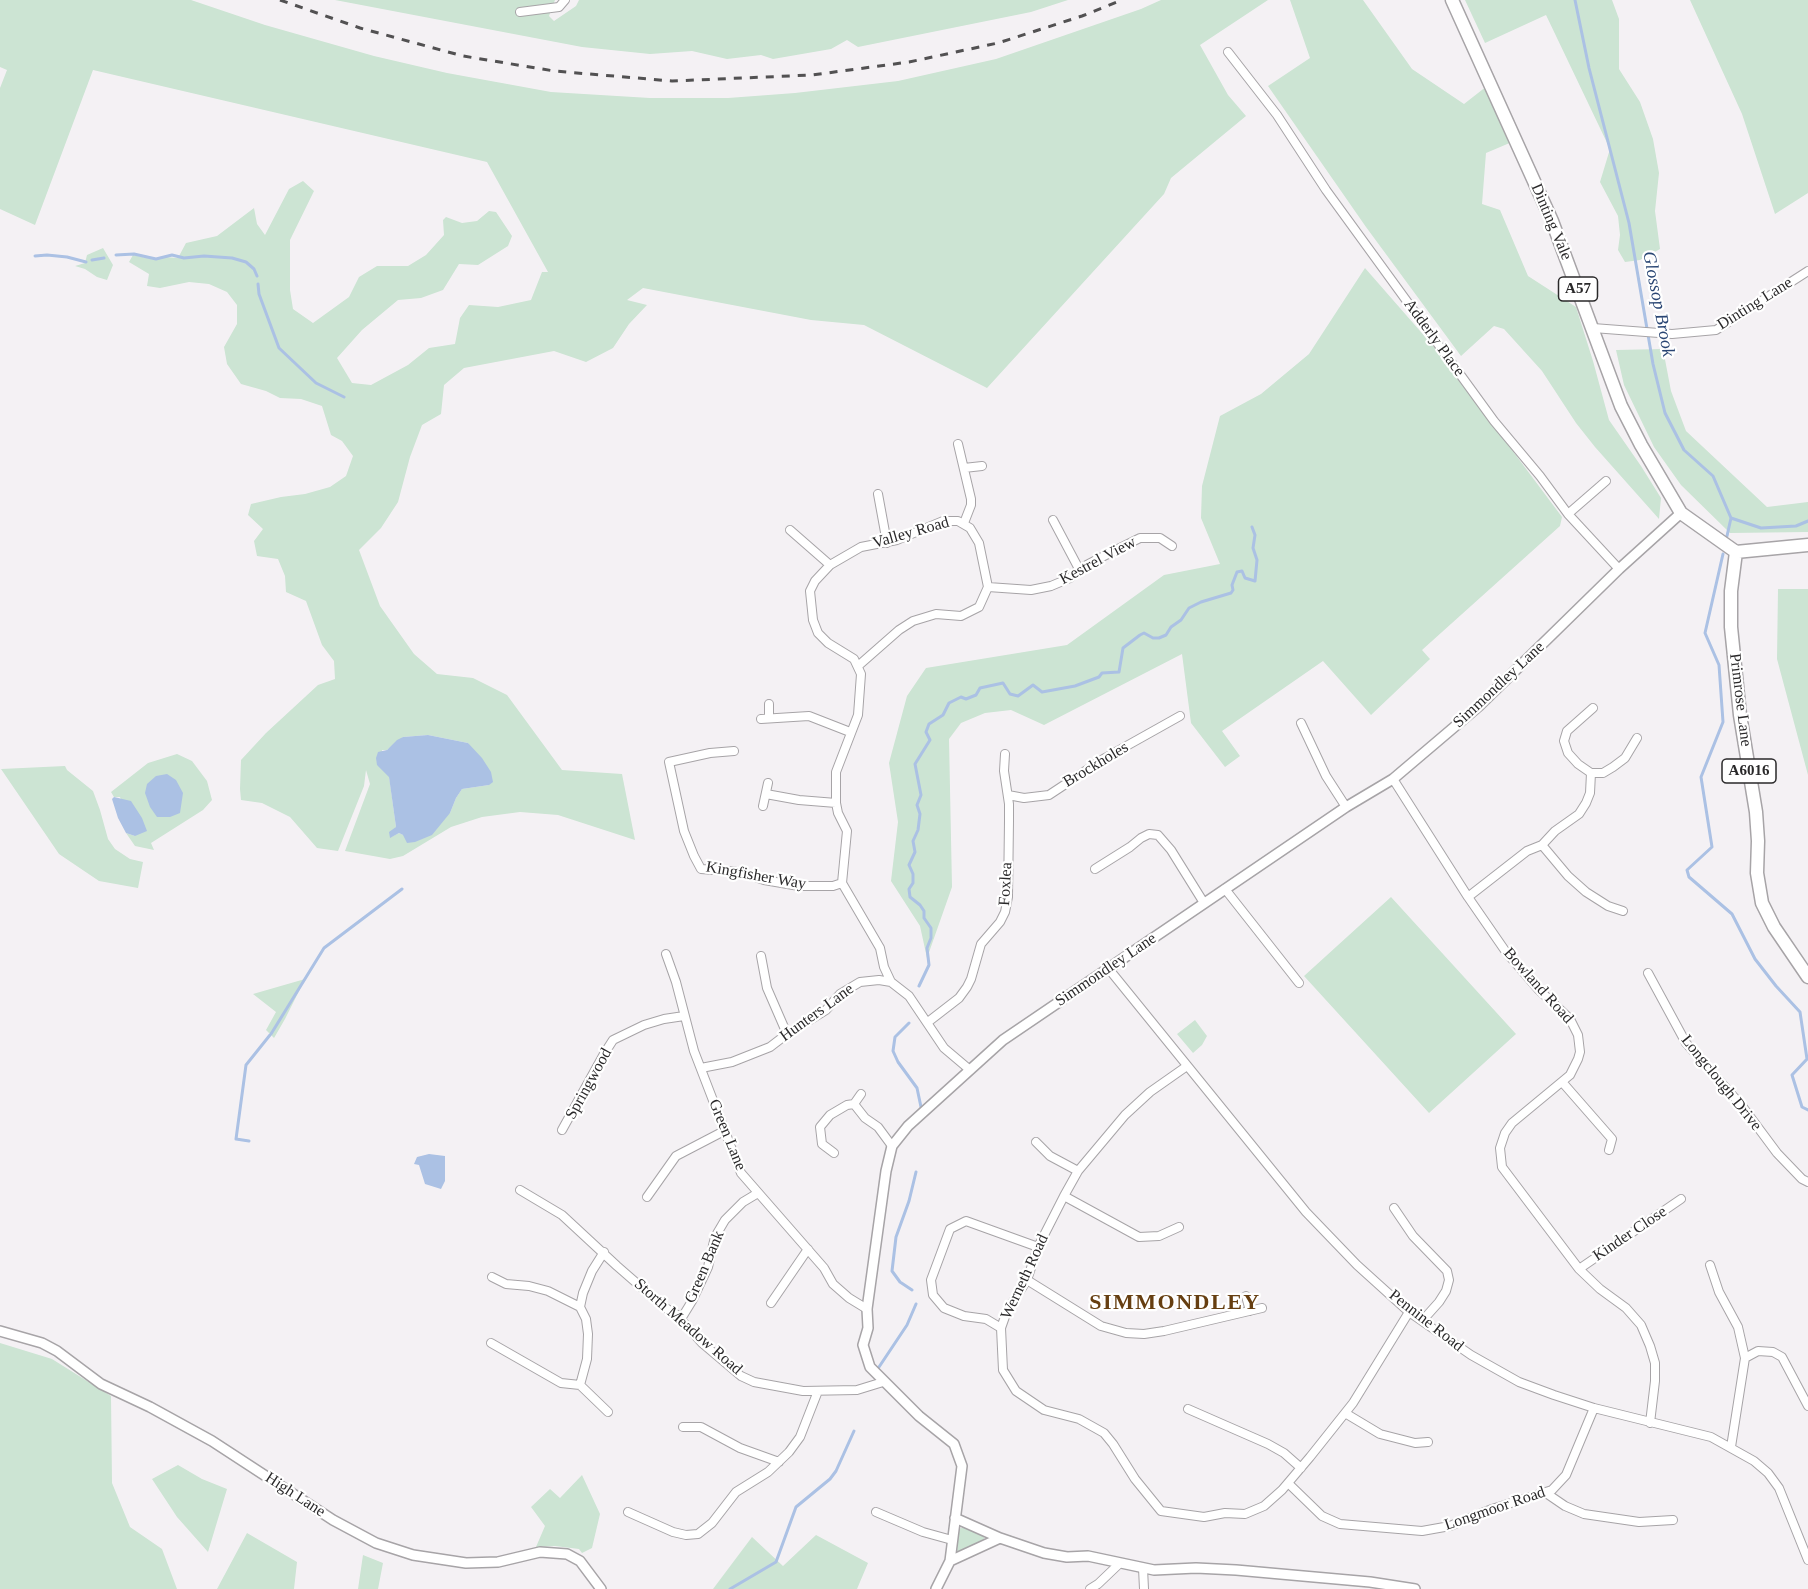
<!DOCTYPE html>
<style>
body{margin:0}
canvas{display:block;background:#f4f1f4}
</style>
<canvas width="1808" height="1589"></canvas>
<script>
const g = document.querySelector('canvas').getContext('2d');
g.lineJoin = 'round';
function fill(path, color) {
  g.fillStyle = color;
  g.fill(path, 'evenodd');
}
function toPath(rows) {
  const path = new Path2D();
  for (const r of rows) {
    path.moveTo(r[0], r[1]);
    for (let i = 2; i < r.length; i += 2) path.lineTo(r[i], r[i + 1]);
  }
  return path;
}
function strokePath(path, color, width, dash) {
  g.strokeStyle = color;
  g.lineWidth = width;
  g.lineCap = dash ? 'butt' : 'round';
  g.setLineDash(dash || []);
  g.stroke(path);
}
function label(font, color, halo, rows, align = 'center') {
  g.font = font + ' Georgia,serif';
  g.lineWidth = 4.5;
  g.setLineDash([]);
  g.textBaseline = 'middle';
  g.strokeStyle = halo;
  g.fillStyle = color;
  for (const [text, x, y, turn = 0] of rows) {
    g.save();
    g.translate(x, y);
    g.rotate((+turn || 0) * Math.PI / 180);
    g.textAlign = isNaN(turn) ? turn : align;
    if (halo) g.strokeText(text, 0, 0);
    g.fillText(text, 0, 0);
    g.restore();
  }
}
fill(toPath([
 [0,0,191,0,265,25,374,56,447,73,551,92,650,98,728,98,795,93,898,81,996,59,1141,9,1161,0,1268,0,1200,45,1228,95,1246,116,1171,178,1164,194,987,388,864,325,811,320,643,288,627,300,647,305,629,324,613,348,586,362,554,351,464,368,444,385,441,414,422,425,410,457,398,502,381,528,359,550,380,606,414,654,437,674,473,678,507,695,562,770,622,774,635,840,558,815,520,812,482,817,451,827,403,856,390,859,345,851,370,784,366,770,364,786,338,851,317,848,290,817,262,803,241,800,240,789,241,760,266,733,318,685,335,679,334,661,322,645,306,601,286,592,285,576,278,559,257,556,254,541,263,529,248,515,251,504,281,497,305,494,330,487,346,476,353,456,342,441,331,435,322,406,301,399,280,398,266,391,241,384,227,364,224,347,237,324,237,305,227,292,209,284,189,282,160,288,147,286,149,274,129,262,133,255,156,260,165,257,178,258,186,243,217,236,254,208,257,224,265,235,289,189,303,181,314,191,290,240,290,290,293,309,313,323,349,297,359,277,377,266,408,266,426,255,444,235,443,220,446,217,462,223,477,221,489,211,496,212,512,236,508,246,478,265,459,264,443,290,421,298,398,300,362,330,337,358,352,383,371,385,408,365,429,348,455,344,460,318,469,305,498,307,531,300,542,272,548,272,487,162,93,70,35,225,0,209,0,88,7,70,0,67],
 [428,735,468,743,489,785,462,789,456,798,450,813,403,835,399,833,391,837,396,827,389,776,386,772,382,750,387,750,403,737],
 [335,0,555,0,549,16,554,21,576,6,579,0,1068,0,1031,12,858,47,847,40,831,49,773,59,761,55,727,59,692,51,650,54,582,47],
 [1290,0,1363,0,1412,69,1464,104,1487,86,1512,142,1486,153,1482,204,1500,210,1528,276,1576,307,1593,361,1609,420,1641,466,1661,498,1659,519,1595,447,1576,423,1542,371,1504,329,1494,326,1461,356,1366,227,1268,86,1310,58],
 [1465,0,1612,0,1619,19,1619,69,1640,102,1653,139,1659,173,1655,211,1660,249,1640,260,1625,262,1618,250,1620,235,1618,216,1600,182,1610,149,1546,15,1485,43],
 [1690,0,1808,0,1808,193,1775,214,1742,114],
 [103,248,113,265,107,280,97,277,85,269,75,266,85,263,87,255],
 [1365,268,1441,355,1562,517,1560,526,1422,650,1430,659,1371,715,1323,661,1222,731,1240,756,1225,767,1191,723,1182,654,1044,725,1011,710,985,713,961,723,949,739,952,887,927,958,920,926,891,881,898,822,889,763,907,696,926,668,1067,645,1164,575,1220,564,1201,518,1202,486,1220,416,1261,394,1309,354],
 [1663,349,1671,391,1686,431,1767,507,1808,502,1808,532,1730,533,1681,485,1654,447,1624,385,1616,350],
 [1778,589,1808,589,1808,775,1777,659],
 [177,754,192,761,207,781,212,800,203,810,151,843,154,850,135,846,126,833,135,836,120,797,114,797,111,792,148,763],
 [65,766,67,770,93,791,100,810,108,839,115,849,130,859,143,862,138,888,99,881,59,854,1,769],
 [1391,897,1516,1034,1429,1113,1304,976],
 [305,979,285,1019,274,1038,266,1030,276,1012,253,994],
 [1195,1020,1207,1036,1202,1045,1193,1053,1177,1034],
 [0,1343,52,1359,111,1396,112,1483,130,1527,162,1549,177,1589,0,1589],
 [178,1465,202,1479,227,1489,208,1552,177,1517,152,1479],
 [582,1475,600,1514,592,1548,582,1553,579,1549,555,1546,536,1547,545,1526,531,1507,550,1489,560,1498],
 [964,1527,984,1537,984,1540,960,1552,957,1551,959,1529],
 [247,1533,297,1562,294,1589,217,1589],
 [816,1535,868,1563,857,1589,713,1589,752,1537,783,1566],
 [363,1555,383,1563,378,1589,358,1589]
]), '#cce4d3');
fill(toPath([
 [428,735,468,743,482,758,491,772,493,782,489,785,462,789,456,798,450,813,432,835,415,842,407,843,403,835,399,833,390,838,389,832,396,827,389,777,377,765,376,758,378,752,387,750,397,740,403,737],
 [167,774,176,780,183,793,180,813,170,817,157,817,150,807,145,793,147,784,156,776],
 [114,797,131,801,142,818,147,831,135,836,126,833,118,818,112,799],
 [429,1154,445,1156,445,1181,441,1189,425,1184,419,1165,414,1164,417,1157]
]), '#abc1e4');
strokePath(toPath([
 [1575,0,1589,68,1629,223,1653,364,1665,413,1684,450,1713,476,1731,518,1761,528,1796,526,1808,521],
 [116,255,134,254,156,259,172,255,184,258,204,256,232,258,246,262,254,269,257,276],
 [35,256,47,255,67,257,86,262],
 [92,260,104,258],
 [258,284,259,294,279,348,316,383,344,397],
 [1727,536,1731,518],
 [1723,554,1705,633,1719,665,1723,722,1701,777,1712,847,1687,870,1689,877,1732,914,1755,959,1776,986,1800,1012,1807,1059,1792,1075,1802,1107,1808,1110],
 [919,986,929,965,927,948,931,938,931,928,924,918,924,911,920,905,910,897,909,889,913,883,913,874,909,865,915,852,913,841,918,830,920,814,917,805,921,795,915,764,930,740,926,732,929,724,943,715,949,703,961,697,966,699,976,695,980,688,1003,683,1010,694,1018,696,1033,685,1042,692,1075,686,1099,677,1102,673,1119,672,1123,648,1140,635,1144,633,1153,638,1159,638,1166,635,1171,627,1181,620,1189,608,1201,602,1231,593,1233,590,1232,585,1237,572,1242,571,1245,578,1255,581,1257,560,1253,548,1255,535,1252,527],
 [909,1023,895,1037,893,1051,898,1062,917,1088,921,1107],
 [271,1034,324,948,402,889],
 [249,1141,236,1139,246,1065,270,1035],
 [912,1290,900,1282,892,1271,896,1237,909,1201,916,1172],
 [879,1367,907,1325,916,1304],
 [730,1589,776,1562,796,1507,830,1479,836,1471,854,1431]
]), '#abc1e4', 3);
const minor = toPath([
 [520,12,559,7,565,0],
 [1228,52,1277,115,1326,190,1494,421,1540,476,1568,514,1619,569],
 [1593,328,1672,334,1716,330,1808,271],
 [958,444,971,499,971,505,964,523],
 [964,468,982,466],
 [878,494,887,543],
 [1568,514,1606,481],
 [1053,520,1079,569],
 [790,530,830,565],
 [988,587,1031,590,1051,586,1070,578,1079,569,1104,556,1140,538,1160,538,1172,546],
 [858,666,899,630,913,621,936,614,961,616,979,607,988,587,979,543,970,528,958,521,943,521,897,540,861,547,830,565,815,581,810,591,813,620,818,633,828,643,854,659,861,674,858,715,836,772,836,803,838,813,847,831,842,883,880,948,884,967,891,982],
 [769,704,769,718],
 [761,719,809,716,850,732],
 [1301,723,1326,776,1346,807],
 [734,751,710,753,669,762,684,831,694,856,701,869,740,872,764,880,799,886,833,886,842,883],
 [1591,773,1578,764,1568,753,1564,741,1567,731,1593,708],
 [1393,779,1468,897,1506,952,1538,989,1570,1019,1578,1035,1580,1052,1578,1059,1570,1075,1512,1123,1505,1133,1500,1148,1502,1167,1579,1269,1600,1289,1626,1308,1641,1325,1650,1346,1655,1363,1655,1381,1650,1423],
 [766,794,799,800,836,803],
 [1008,795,1024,798,1049,795,1105,758,1180,716],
 [763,806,768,783],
 [1542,845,1555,831,1579,814,1586,803,1590,793,1591,773,1603,773,1613,767,1625,758,1637,738],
 [1095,869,1130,847,1141,838,1149,834,1158,835,1171,850,1204,903],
 [1225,889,1299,983],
 [1468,897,1527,851,1542,845,1568,876,1586,892,1608,906,1623,911],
 [666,954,676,982,694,1051,741,1173,824,1268,833,1284,849,1298,867,1309],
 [761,956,767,988,787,1034],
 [1108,968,1306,1212,1357,1265,1409,1312,1471,1355,1519,1382,1554,1395,1594,1408,1711,1437,1754,1461,1768,1473,1779,1488,1808,1560],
 [1648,973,1686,1043,1742,1106,1777,1153,1802,1179,1808,1182],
 [928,1022,959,998,967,987,971,979,981,944,1000,922,1005,912,1008,897,1009,821,1009,804,1004,771,1005,754],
 [1187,1066,1150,1092,1125,1115,1078,1171,1064,1196,1038,1247,1027,1280,1007,1311,1001,1328,1003,1370,1016,1391,1044,1410,1079,1419,1104,1433,1113,1444,1135,1479,1161,1511,1204,1517,1225,1513,1245,1514,1264,1506,1282,1490,1310,1457,1353,1403,1409,1312],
 [701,1068,732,1062,770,1047,787,1034,826,1010,840,994,860,982,879,980,891,982,909,996,944,1048,970,1070],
 [1563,1083,1612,1139,1609,1150],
 [854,1104,861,1094],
 [562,1130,604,1054,613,1040,644,1025,664,1019,684,1016],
 [1036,1142,1050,1156,1078,1171],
 [834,1153,822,1144,820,1127,830,1115,847,1105,854,1104,865,1118,878,1127,892,1146],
 [520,1190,562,1215,617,1266,664,1307,677,1315,702,1343,741,1376,754,1382,803,1391,857,1390,883,1382],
 [1064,1196,1139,1237,1159,1236,1179,1227],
 [647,1197,676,1156,724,1131],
 [1394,1208,1413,1236,1447,1271,1449,1280,1446,1291,1439,1302,1422,1321],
 [604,1252,592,1271,583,1293,580,1307,586,1319,588,1334,587,1359,580,1385,608,1412],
 [1710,1265,1719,1292,1738,1327,1745,1358],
 [1579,1269,1681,1199],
 [492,1277,506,1284,529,1286,548,1291,580,1307],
 [1027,1280,1101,1326,1126,1333,1144,1334,1164,1331,1262,1308],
 [1246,1296,1250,1311],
 [771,1303,808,1249],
 [681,1319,692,1301,708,1267,715,1237,725,1220,743,1202,758,1193],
 [1001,1328,986,1319,964,1316,944,1308,933,1295,931,1280,950,1229,966,1221,1038,1247],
 [491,1343,561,1383,580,1385],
 [1188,1409,1268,1444,1284,1453,1301,1468],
 [1345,1413,1380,1434,1415,1443,1428,1442],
 [683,1427,701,1427,740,1448,779,1462],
 [1731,1447,1745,1358,1758,1351,1773,1352,1782,1357,1808,1406],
 [1288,1483,1322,1516,1340,1524,1422,1531,1450,1526,1492,1509,1552,1490,1566,1475,1594,1408],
 [1546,1493,1565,1506,1584,1514,1639,1522,1673,1520],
 [628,1512,673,1532,686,1535,698,1534,712,1523,736,1492,768,1472,789,1452,800,1437,818,1391],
 [876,1512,923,1532,952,1540],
 [1143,1568,1144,1589],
 [1090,1589,1098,1584,1119,1564]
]);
const tertiary = toPath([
 [0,1331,42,1343,57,1351,101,1384,150,1407,212,1441,333,1520,376,1543,413,1555,466,1563,498,1562,540,1552,567,1554,580,1561,601,1589],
 [955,1518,1000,1538,1044,1553,1067,1557,1088,1556,1154,1570,1196,1568,1236,1570,1370,1582,1415,1589],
 [950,1561,1000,1538],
 [936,1589,950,1561,962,1466,954,1444,919,1416,870,1367,863,1345,868,1328,867,1309,886,1171,892,1146,908,1126,1003,1040,1346,807,1393,779,1479,706,1619,569,1681,513]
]);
const primary = toPath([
 [1452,0,1552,221,1621,406,1641,445,1681,513,1736,552],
 [1736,552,1731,591,1731,627,1740,715,1756,812,1758,841,1757,873,1762,903,1774,927,1808,977],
 [1736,552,1808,545]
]);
strokePath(minor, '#a7a4a7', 10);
strokePath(tertiary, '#a7a4a7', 12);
strokePath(primary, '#a7a4a7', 15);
strokePath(minor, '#fff', 8);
strokePath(tertiary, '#fff', 9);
strokePath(primary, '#fff', 12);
strokePath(toPath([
 [280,0,360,28,463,56,554,71,672,81,812,75,909,62,998,43,1082,16,1122,0]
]), '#525152', 3, [8, 8]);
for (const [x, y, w] of [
 [1578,289,39],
 [1749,771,54]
]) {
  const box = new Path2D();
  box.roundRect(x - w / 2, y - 12, w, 24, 4.5);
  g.fillStyle = '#fff';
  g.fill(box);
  strokePath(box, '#2a292a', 1.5);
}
label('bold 15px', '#2a292a', null, [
 ["A57",1578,289],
 ["A6016",1749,771]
]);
label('16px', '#2a292a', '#fff', [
 ["Dinting Vale",1551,222,67],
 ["Dinting Lane",1755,304,-32],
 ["Adderly Place",1434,338,54],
 ["Valley Road",911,533,-16],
 ["Kestrel View",1098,561,-28],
 ["Simmondley Lane",1499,685,-43],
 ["Primrose Lane",1740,700,83],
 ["Brockholes",1096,765,-31],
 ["Kingfisher Way",756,876,10],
 ["Foxlea",1006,884,-87],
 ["Simmondley Lane",1106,970,-34],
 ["Bowland Road",1538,986,48],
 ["Hunters Lane",817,1013,-36],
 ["Longclough Drive",1721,1083,51],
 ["Springwood",589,1084,-61],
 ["Green Lane",727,1135,68],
 ["Kinder Close",1630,1234,-34],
 ["Green Bank",705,1267,-67],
 ["Werneth Road",1025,1277,-65],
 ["Pennine Road",1426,1321,38],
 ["Storth Meadow Road",688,1327,41],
 ["High Lane",295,1495,33],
 ["Longmoor Road",1495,1509,-19]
]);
label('italic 18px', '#294573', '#fff', [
 ["Glossop Brook",1658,304,79]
]);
g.letterSpacing = '1.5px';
label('bold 22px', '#663e11', '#fff', [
 ["SIMMONDLEY",1175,1303]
]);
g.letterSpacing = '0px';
</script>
